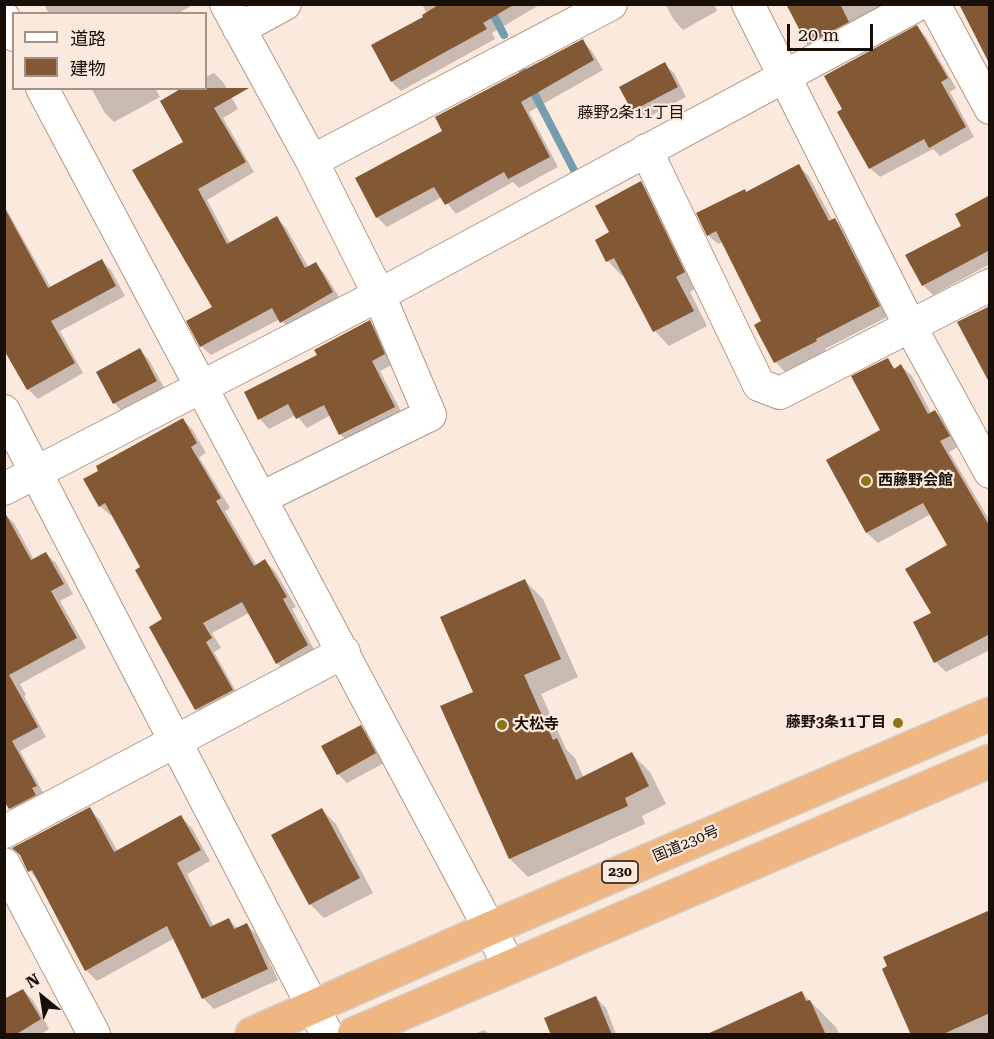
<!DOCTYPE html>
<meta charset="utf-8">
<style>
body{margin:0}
#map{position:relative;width:994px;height:1039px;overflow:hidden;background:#fbe9dd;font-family:"Roboto Serif","Noto Sans JP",serif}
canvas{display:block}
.frame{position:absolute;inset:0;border:6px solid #180f08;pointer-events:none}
.legend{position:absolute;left:12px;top:12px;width:195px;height:78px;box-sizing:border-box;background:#fbe9dd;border:2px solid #a09288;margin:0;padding:8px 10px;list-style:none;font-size:18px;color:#180f08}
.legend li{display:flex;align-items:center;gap:12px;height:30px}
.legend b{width:30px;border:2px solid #a09288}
.north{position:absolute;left:12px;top:967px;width:60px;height:60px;-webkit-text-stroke:4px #fbe9dd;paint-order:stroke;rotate:330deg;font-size:16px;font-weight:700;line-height:24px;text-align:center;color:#180f08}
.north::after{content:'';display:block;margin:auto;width:21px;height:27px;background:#180f08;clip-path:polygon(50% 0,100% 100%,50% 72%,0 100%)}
.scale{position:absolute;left:787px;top:24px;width:86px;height:27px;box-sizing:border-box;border:3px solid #180f08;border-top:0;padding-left:8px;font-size:18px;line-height:21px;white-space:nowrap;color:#180f08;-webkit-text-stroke:4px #fbe9dd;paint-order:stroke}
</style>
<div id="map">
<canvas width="994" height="1039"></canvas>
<div class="frame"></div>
<ul class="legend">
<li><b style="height:8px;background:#fff"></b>道路</li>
<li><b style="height:16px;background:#835835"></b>建物</li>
</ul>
<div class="north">N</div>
<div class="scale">20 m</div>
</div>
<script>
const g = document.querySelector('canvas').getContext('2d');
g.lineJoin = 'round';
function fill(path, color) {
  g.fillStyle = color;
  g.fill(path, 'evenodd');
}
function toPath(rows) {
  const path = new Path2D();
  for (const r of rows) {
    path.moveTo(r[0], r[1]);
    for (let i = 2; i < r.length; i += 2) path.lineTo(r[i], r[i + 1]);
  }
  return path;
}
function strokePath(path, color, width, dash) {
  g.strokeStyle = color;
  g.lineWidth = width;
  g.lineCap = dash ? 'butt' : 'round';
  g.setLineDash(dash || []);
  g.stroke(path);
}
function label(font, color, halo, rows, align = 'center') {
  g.font = font + ' "Roboto Serif","Noto Sans JP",serif';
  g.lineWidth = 4.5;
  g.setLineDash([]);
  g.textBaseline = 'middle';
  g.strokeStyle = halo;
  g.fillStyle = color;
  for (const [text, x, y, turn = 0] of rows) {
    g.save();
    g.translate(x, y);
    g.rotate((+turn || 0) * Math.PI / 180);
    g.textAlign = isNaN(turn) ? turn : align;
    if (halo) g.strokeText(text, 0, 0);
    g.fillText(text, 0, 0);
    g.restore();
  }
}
fill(toPath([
 [44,4,192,4,192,5,177,14,49,14],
 [422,4,541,4,492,33,495,39,401,91,392,82,425,18,427,14],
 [665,4,714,4,717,11,683,30,674,20],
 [796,4,907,4,818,53,808,43],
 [917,27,926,37,956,88,950,92,974,137,940,156,933,149,880,177,870,168,844,109],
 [582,41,592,51,603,70,529,112,558,167,519,188,513,182,456,214,442,197,387,227,377,217,444,132],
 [664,64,674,73,686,97,643,120,634,111,621,87],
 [214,73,223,82,238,109,223,118,254,172,207,200,230,243,277,218,286,228,309,268,316,264,325,274,342,302,291,331,280,319,211,355,201,346,214,308,134,171,185,143,206,88,206,77],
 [91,88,155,88,160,97,114,122,105,113],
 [798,166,808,175,833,221,835,220,845,229,889,316,825,349,826,351,785,372,776,362,763,322,723,242,718,244,708,235,747,193],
 [641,183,655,198,698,287,690,292,707,326,669,346,655,331,624,274,622,276,608,261,597,240,611,233],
 [990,197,990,264,933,295,923,285,963,226],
 [4,205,51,288,101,260,111,270,125,296,60,331,83,373,38,399,28,389,14,364,4,335],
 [370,322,379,332,393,364,380,371,404,417,350,444,340,434,331,415,307,428,296,415,269,429,260,419,319,356],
 [140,350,149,360,166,391,124,413,114,403],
 [888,362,896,369,901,366,912,376,931,413,935,411,946,422,959,446,949,452,990,521,990,650,946,672,936,662,933,613,949,545,931,514,878,543,867,533,828,460,882,431],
 [183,420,192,429,206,453,199,457,230,508,225,511,257,566,265,561,275,571,296,607,292,609,317,655,286,672,277,663,249,613,212,633,221,648,214,652,241,700,206,719,197,709,164,620,142,568,113,514,110,515,100,506],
 [4,514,14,523,34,560,46,554,56,563,73,594,60,601,86,648,20,684,26,695,24,696,46,737,20,751,45,796,20,818,10,808],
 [525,581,543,599,578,677,541,694,566,749,575,758,584,778,632,754,650,772,666,804,642,816,645,824,528,877,510,859,475,693],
 [360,727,370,736,384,763,347,783,338,774],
 [89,809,100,820,118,852,181,817,192,828,210,861,187,874,214,927,229,920,238,929,247,925,258,936,278,980,214,1009,203,998,175,938,97,981,86,970,39,881,30,871],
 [322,810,336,824,373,893,324,918,310,904],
 [990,941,990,1034,913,1034],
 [23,990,33,1000,49,1029,41,1034,4,1034],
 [802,993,836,1027,839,1034,725,1034],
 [596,998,606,1008,616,1034,553,1034],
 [484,1030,489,1034,474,1034]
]), '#0003');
strokePath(toPath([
 [490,8,504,35],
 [519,64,575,172]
]), '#749eb0', 8);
fill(toPath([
 [440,4,515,4,483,23,487,29,391,82,371,45,423,17,422,15],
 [786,4,840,4,849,22,807,44],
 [959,4,990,4,990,65],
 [917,25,948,78,941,82,966,127,929,148,924,139,869,169,837,112,842,109,824,76],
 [583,39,594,60,521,102,550,157,508,179,504,172,445,205,434,187,376,218,355,178,442,131,435,117],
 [665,62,678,87,632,111,619,87],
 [182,88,249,88,214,108,246,162,198,189,227,244,277,216,305,268,316,262,333,292,280,323,272,308,200,347,186,321,212,307,132,170,183,142,160,101],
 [799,164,829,221,835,218,880,306,816,339,817,341,774,363,754,325,761,321,716,231,707,236,696,213,745,189,746,192],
 [641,181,685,272,676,277,694,311,653,332,614,258,606,262,595,240,609,232,595,206],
 [990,195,990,250,922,286,905,255,961,226,955,214],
 [4,207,48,288,102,259,116,286,51,321,75,363,27,390,4,350],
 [990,306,990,384,957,322],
 [370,320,385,354,372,361,395,407,339,435,324,405,296,419,288,404,258,420,244,392,317,355,314,350],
 [140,348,157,381,113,404,96,372],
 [888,358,894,369,901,364,928,414,935,410,950,436,940,441,990,527,990,634,934,663,913,622,931,613,905,569,947,545,923,503,866,533,826,460,880,430,851,376],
 [183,418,197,443,191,447,221,498,216,501,254,566,265,559,287,597,283,599,308,645,276,664,242,602,203,623,212,638,206,642,233,690,195,710,149,627,162,619,135,570,140,567,105,503,99,507,83,479,98,471,96,466],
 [4,511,31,560,46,552,64,584,51,591,77,638,9,675,38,727,12,741,37,786,32,788,36,795,9,809,4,801],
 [525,579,561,659,524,675,553,740,557,738,576,780,632,752,649,786,625,798,628,806,509,859,440,706,473,692,440,617],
 [361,725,376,753,337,775,321,746],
 [90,807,114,852,181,815,201,850,177,863,210,927,229,918,234,929,247,923,268,969,202,999,167,926,85,971,32,870,28,872,20,855,12,848],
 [322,808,360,878,309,905,271,835],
 [990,910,990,1013,941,1035,911,1035,882,969,887,966,883,957],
 [23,989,41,1019,15,1035,4,1035,4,999],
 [802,991,806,1001,810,1000,826,1035,705,1035],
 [596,996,612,1035,551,1035,544,1018]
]), '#835835');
const minor = toPath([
 [226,4,312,161,379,295,430,415,261,498],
 [748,4,910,326,990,472],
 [934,4,990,108],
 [4,18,14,35],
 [239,29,285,4],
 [42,88,510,967],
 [646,150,759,385,780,393,990,285],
 [312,161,611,4],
 [4,411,327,1034],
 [4,489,379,295,919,4],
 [4,832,344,652],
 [4,864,94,1034]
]);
const trunk = toPath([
 [252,1034,491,928,990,714],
 [354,1034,990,761]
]);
strokePath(minor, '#b29783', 34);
strokePath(trunk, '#d1cfce', 36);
strokePath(minor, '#fff', 32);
strokePath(trunk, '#f0b682', 33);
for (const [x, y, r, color] of [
 [866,481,6,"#8b761a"],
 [898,723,6,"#8b761a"],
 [502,725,6,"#8b761a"]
]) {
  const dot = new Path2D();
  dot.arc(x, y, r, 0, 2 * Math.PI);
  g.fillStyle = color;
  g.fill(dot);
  strokePath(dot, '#fbe9dd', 2);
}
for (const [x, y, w] of [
 [620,872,36]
]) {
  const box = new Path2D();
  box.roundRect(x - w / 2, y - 11, w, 22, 4.5);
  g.fillStyle = '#fbe9dd';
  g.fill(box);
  strokePath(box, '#180f08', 1.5);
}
label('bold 14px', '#180f08', null, [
 ["230",620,872]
]);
label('bold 15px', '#180f08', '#fbe9dd', [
 ["西藤野会館",878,481],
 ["藤野3条11丁目",886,723,"right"],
 ["大松寺",514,725]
], 'left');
label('15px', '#180f08', '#fbe9dd', [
 ["国道230号",686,844,-23]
]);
label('16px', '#180f08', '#fbe9dd', [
 ["藤野2条11丁目",631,113]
]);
</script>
